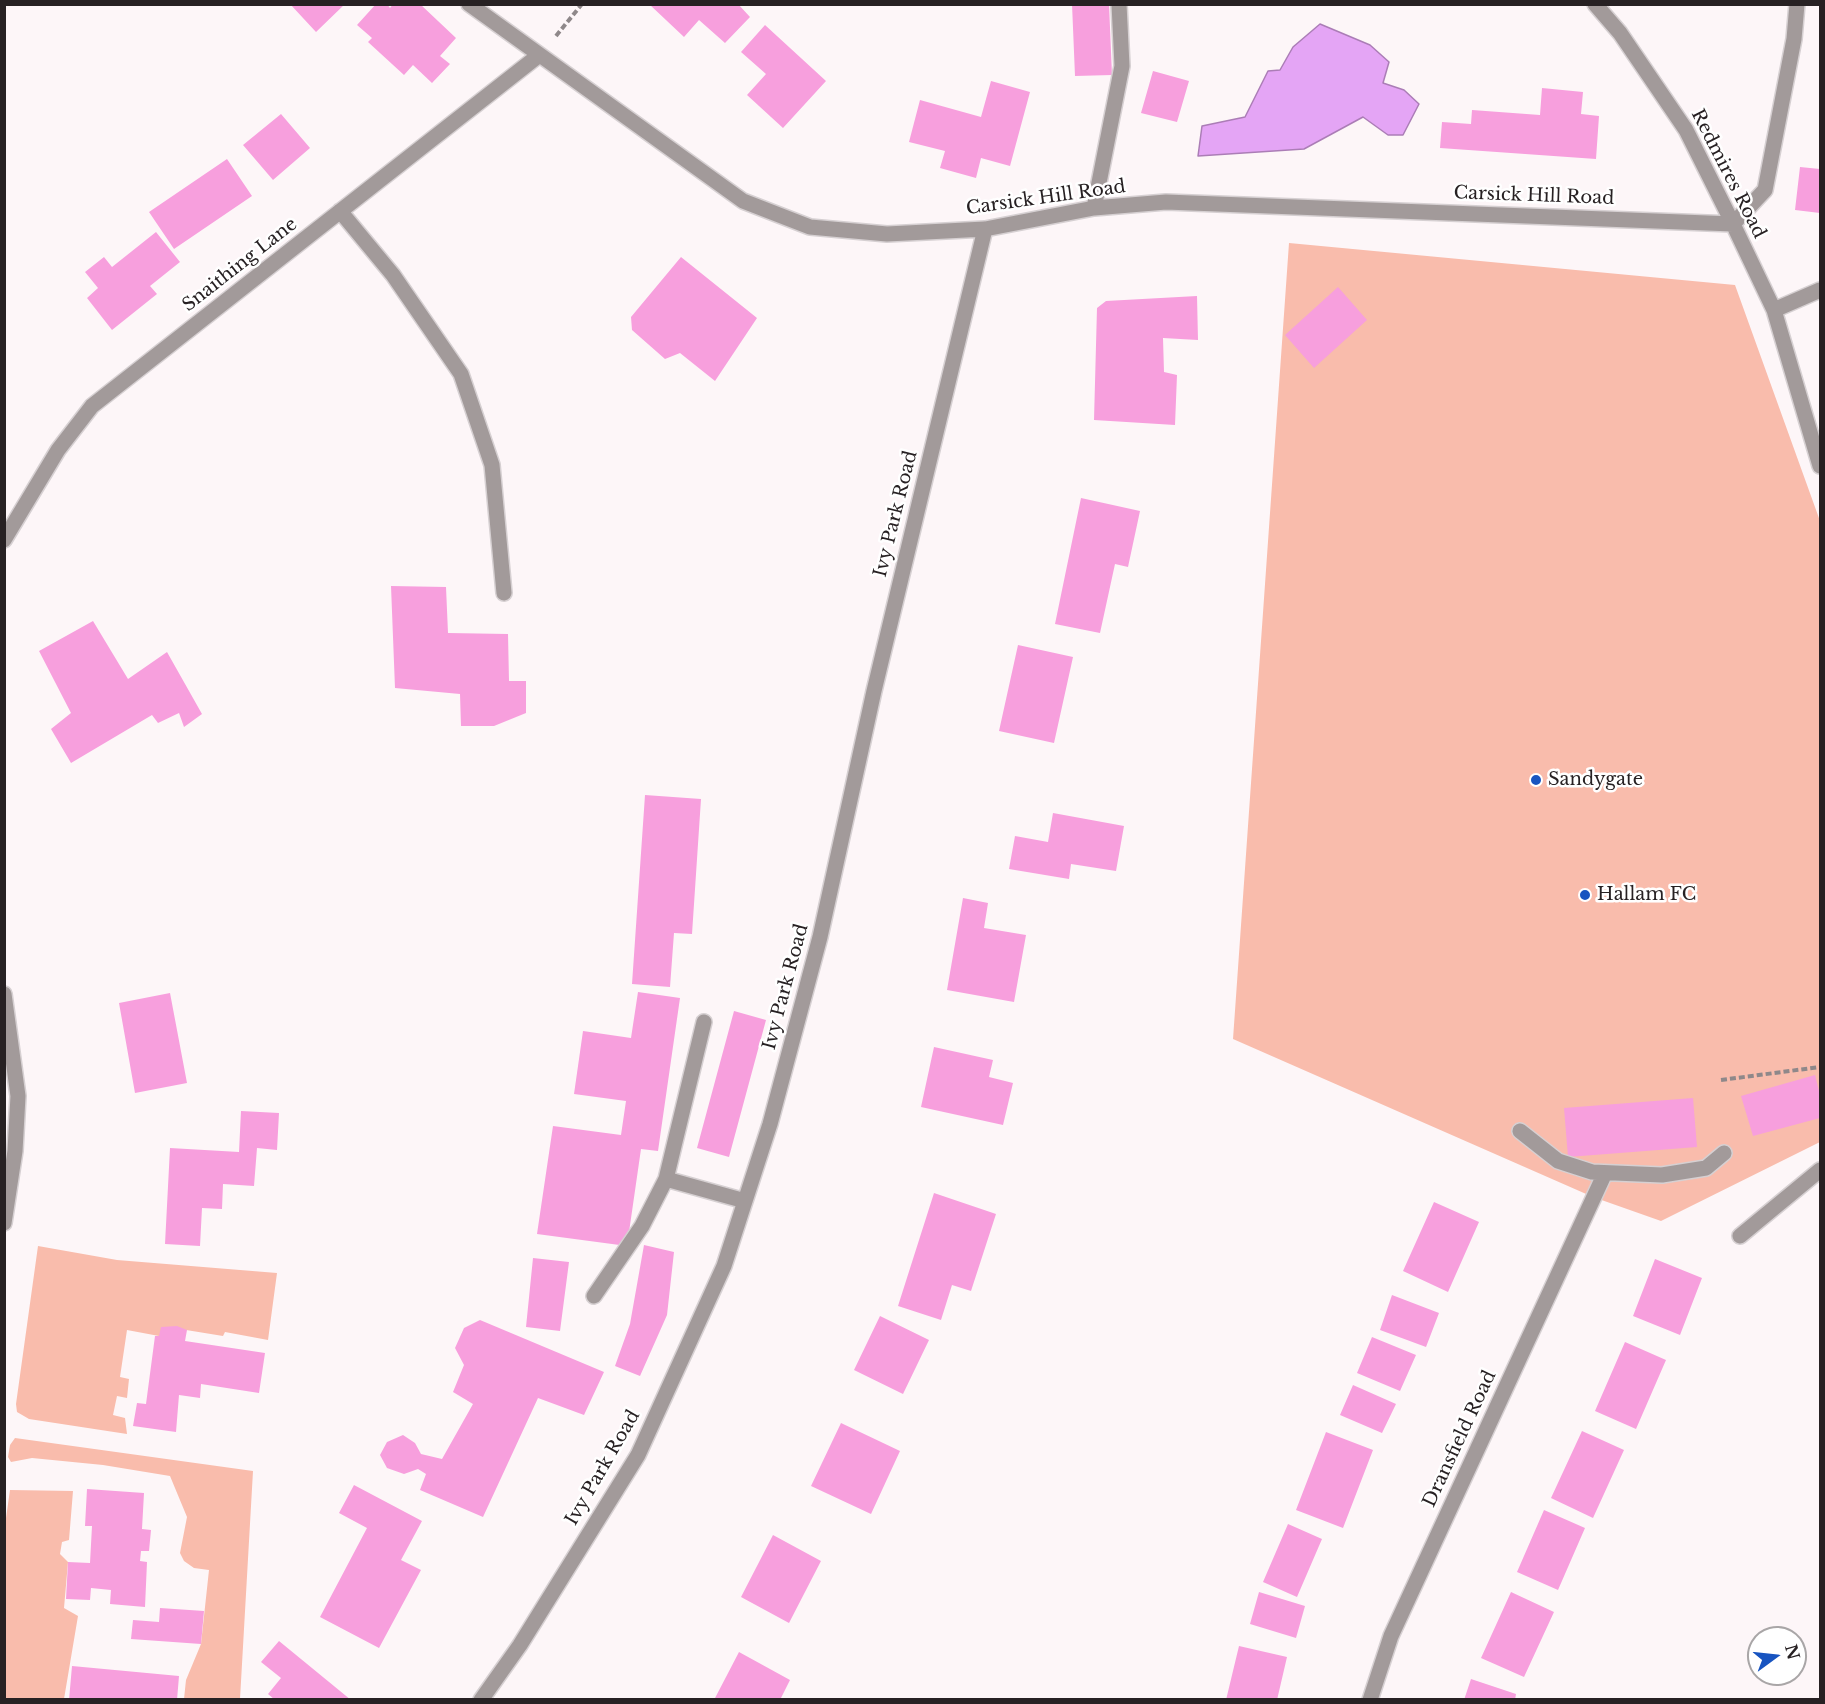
<!DOCTYPE html>
<style>
body{margin:0}
#map{position:relative;width:1825px;height:1704px;overflow:hidden;background:#fdf6f8;font-family:"Libre Baskerville",serif}
canvas{display:block}
.frame{position:absolute;inset:0;border:6px solid #272123;pointer-events:none}
.north{position:absolute;left:1747px;top:1626px;width:60px;height:60px;box-sizing:border-box;background:#fff;border:2px solid #a9a6a7;border-radius:50%;rotate:75deg;font-size:16px;font-weight:700;line-height:24px;text-align:center;color:#272123}
.north::after{content:'';display:block;margin:auto;width:21px;height:27px;background:#1854c0;clip-path:polygon(50% 0,100% 100%,50% 72%,0 100%)}
</style>
<div id="map">
<canvas width="1825" height="1704"></canvas>
<div class="frame"></div>
<div class="north">N</div>
</div>
<script>
const g = document.querySelector('canvas').getContext('2d');
g.lineJoin = 'round';
function fill(path, color) {
  g.fillStyle = color;
  g.fill(path, 'evenodd');
}
function toPath(rows) {
  const path = new Path2D();
  for (const r of rows) {
    path.moveTo(r[0], r[1]);
    for (let i = 2; i < r.length; i += 2) path.lineTo(r[i], r[i + 1]);
  }
  return path;
}
function strokePath(path, color, width, dash) {
  g.strokeStyle = color;
  g.lineWidth = width;
  g.lineCap = dash ? 'butt' : 'round';
  g.setLineDash(dash || []);
  g.stroke(path);
}
function label(font, color, halo, rows, align = 'center') {
  g.font = font + ' "Libre Baskerville",serif';
  g.lineWidth = 5;
  g.setLineDash([]);
  g.textBaseline = 'middle';
  g.strokeStyle = halo;
  g.fillStyle = color;
  for (const [text, x, y, turn = 0] of rows) {
    g.save();
    g.translate(x, y);
    g.rotate((+turn || 0) * Math.PI / 180);
    g.textAlign = isNaN(turn) ? turn : align;
    if (halo) g.strokeText(text, 0, 0);
    g.fillText(text, 0, 0);
    g.restore();
  }
}
fill(toPath([
 [1289,243,1735,285,1820,521,1820,1142,1661,1221,1593,1197,1233,1039],
 [38,1246,117,1260,277,1273,268,1340,225,1332,223,1336,180,1329,159,1336,127,1330,120,1377,129,1379,127,1398,117,1396,113,1415,125,1418,127,1434,29,1419,17,1412,16,1404],
 [15,1438,253,1471,240,1699,184,1699,186,1680,201,1644,209,1570,194,1568,184,1561,180,1553,187,1517,170,1476,103,1465,32,1458,11,1462,8,1457,10,1445],
 [10,1490,73,1491,69,1540,62,1542,60,1554,68,1562,64,1608,78,1616,64,1699,5,1699,4,1532]
]), '#f9bcac');
const water = toPath([
 [1320,24,1370,45,1389,62,1383,83,1404,90,1419,104,1403,135,1388,135,1363,117,1304,149,1198,156,1202,126,1245,117,1268,71,1280,70,1293,47,1320,24]
]);
fill(water, '#e4a5f5');
strokePath(water, '#ab7db6', 1.5);
fill(toPath([
 [290,4,345,4,316,32],
 [376,4,387,4,390,8,393,4,420,4,456,38,440,56,450,64,432,83,413,65,404,75,368,42,372,38,357,25],
 [649,4,738,4,750,17,725,43,699,20,684,37],
 [1072,4,1109,4,1112,75,1075,76],
 [765,25,826,81,783,128,747,95,766,74,741,52],
 [1153,71,1189,81,1177,122,1141,113],
 [991,81,1030,92,1010,166,981,158,976,178,940,168,945,151,909,142,920,100,981,117],
 [1542,88,1583,92,1581,114,1599,116,1596,159,1440,148,1442,122,1471,124,1472,110,1540,115],
 [281,114,310,148,273,180,243,145],
 [227,159,252,196,174,249,149,212],
 [1800,167,1820,169,1820,213,1795,210],
 [156,232,180,262,150,286,157,294,112,330,87,298,98,288,85,272,104,257,112,267],
 [681,257,757,318,715,381,680,353,665,359,632,330,631,317],
 [1338,287,1367,320,1314,368,1285,335],
 [1197,296,1198,340,1163,338,1164,372,1177,375,1175,425,1094,420,1097,308,1106,301],
 [1081,498,1140,511,1128,567,1115,564,1100,633,1055,624],
 [391,586,446,587,448,633,508,634,509,681,526,681,526,713,494,726,461,726,460,694,395,688],
 [93,621,128,679,167,652,202,714,184,727,179,713,158,723,152,715,71,763,51,729,71,713,39,651],
 [1018,645,1073,657,1054,743,999,731],
 [645,795,701,799,692,934,674,933,670,987,632,984],
 [1053,813,1124,826,1116,871,1071,864,1069,879,1009,869,1015,836,1048,842],
 [963,898,988,903,984,928,1026,935,1014,1002,947,990],
 [638,992,680,998,658,1151,641,1149,627,1246,537,1234,553,1126,621,1135,626,1101,574,1094,583,1031,631,1038],
 [170,993,187,1083,135,1093,119,1003],
 [734,1011,766,1020,729,1157,697,1148],
 [934,1047,993,1060,989,1077,1013,1083,1003,1125,921,1107],
 [1815,1075,1820,1095,1820,1118,1753,1136,1741,1096],
 [1693,1098,1697,1147,1568,1157,1564,1108],
 [241,1111,279,1113,277,1150,257,1148,254,1186,223,1184,222,1209,202,1208,200,1246,165,1244,170,1148,239,1152],
 [934,1193,996,1214,971,1291,952,1285,941,1320,898,1306],
 [1434,1202,1479,1222,1448,1292,1403,1271],
 [644,1245,674,1252,667,1315,640,1376,615,1366,630,1324],
 [533,1258,569,1262,560,1331,526,1327],
 [1655,1259,1702,1278,1680,1335,1633,1316],
 [1392,1295,1439,1313,1426,1347,1380,1330],
 [880,1316,929,1340,903,1394,854,1370],
 [480,1320,604,1372,584,1415,538,1398,483,1517,420,1490,426,1474,418,1469,404,1474,387,1468,380,1455,387,1442,403,1435,415,1443,421,1454,442,1459,473,1404,453,1392,464,1365,455,1348,464,1328],
 [177,1326,187,1330,185,1341,265,1353,259,1393,201,1384,200,1398,179,1395,176,1432,133,1426,137,1403,146,1404,155,1336,159,1336,161,1327],
 [1372,1337,1416,1355,1400,1391,1357,1373],
 [1625,1342,1666,1360,1636,1429,1595,1411],
 [1353,1385,1396,1404,1382,1433,1340,1415],
 [841,1423,900,1451,871,1514,811,1486],
 [1582,1431,1624,1450,1593,1518,1551,1498],
 [1326,1432,1373,1450,1343,1528,1296,1510],
 [354,1485,422,1521,401,1560,421,1570,379,1648,320,1617,367,1528,339,1513],
 [87,1489,144,1493,142,1529,151,1530,149,1551,141,1551,140,1561,147,1562,145,1607,110,1604,111,1590,91,1588,90,1600,66,1599,68,1562,90,1563,92,1526,85,1526],
 [1544,1510,1585,1528,1558,1590,1517,1572],
 [1288,1524,1322,1539,1297,1597,1263,1582],
 [773,1535,821,1561,789,1623,741,1597],
 [1259,1592,1305,1606,1296,1638,1250,1624],
 [1511,1592,1554,1612,1524,1677,1481,1658],
 [160,1608,204,1611,201,1644,131,1639,133,1620,159,1622],
 [279,1641,351,1700,275,1700,268,1694,281,1678,261,1662],
 [1239,1646,1287,1657,1277,1700,1226,1700],
 [739,1652,790,1680,780,1700,714,1700],
 [72,1666,179,1676,177,1700,69,1700],
 [1471,1679,1516,1694,1515,1700,1464,1700]
]), '#f79fdd');
const minor = toPath([
 [469,4,743,201,810,227,887,234,985,229,1094,208,1166,202,1733,224,1765,190,1794,39,1797,4],
 [1595,4,1620,33,1686,130,1733,224,1774,310,1820,466],
 [1094,208,1122,66,1119,4],
 [340,211,393,275,461,374,492,465,504,593],
 [1774,310,1820,290],
 [4,540,58,450,92,406,538,56],
 [4,994,18,1096,15,1151,4,1223],
 [1520,1131,1558,1161,1592,1172,1662,1175,1706,1168,1724,1153],
 [666,1179,745,1201],
 [1740,1236,1820,1170],
 [594,1296,642,1226,666,1179,704,1022],
 [481,1700,520,1645,638,1455,724,1266,770,1124,820,937,874,691,985,229],
 [1370,1700,1391,1636,1605,1173]
]);
strokePath(minor, '#d6d0d2', 18);
strokePath(toPath([
 [556,36,582,4],
 [1721,1080,1820,1067]
]), '#8f888a', 4, [6, 3]);
strokePath(minor, '#a29a9a', 15);
for (const [x, y, r, color] of [
 [1536,780,6,"#1854c0"],
 [1585,895,6,"#1854c0"]
]) {
  const dot = new Path2D();
  dot.arc(x, y, r, 0, 2 * Math.PI);
  g.fillStyle = color;
  g.fill(dot);
  strokePath(dot, '#fff', 2);
}
label('18px', '#272123', '#fff', [
 ["Redmires Road",1728,174,63],
 ["Carsick Hill Road",1534,196,2],
 ["Carsick Hill Road",1046,198,-8],
 ["Snaithing Lane",240,265,-38],
 ["Ivy Park Road",896,514,-76],
 ["Ivy Park Road",786,987,-75],
 ["Dransfield Road",1460,1439,-65],
 ["Ivy Park Road",603,1468,-60]
]);
label('18px', '#272123', '#fff', [
 ["Sandygate",1548,780],
 ["Hallam FC",1597,895]
], 'left');
</script>
